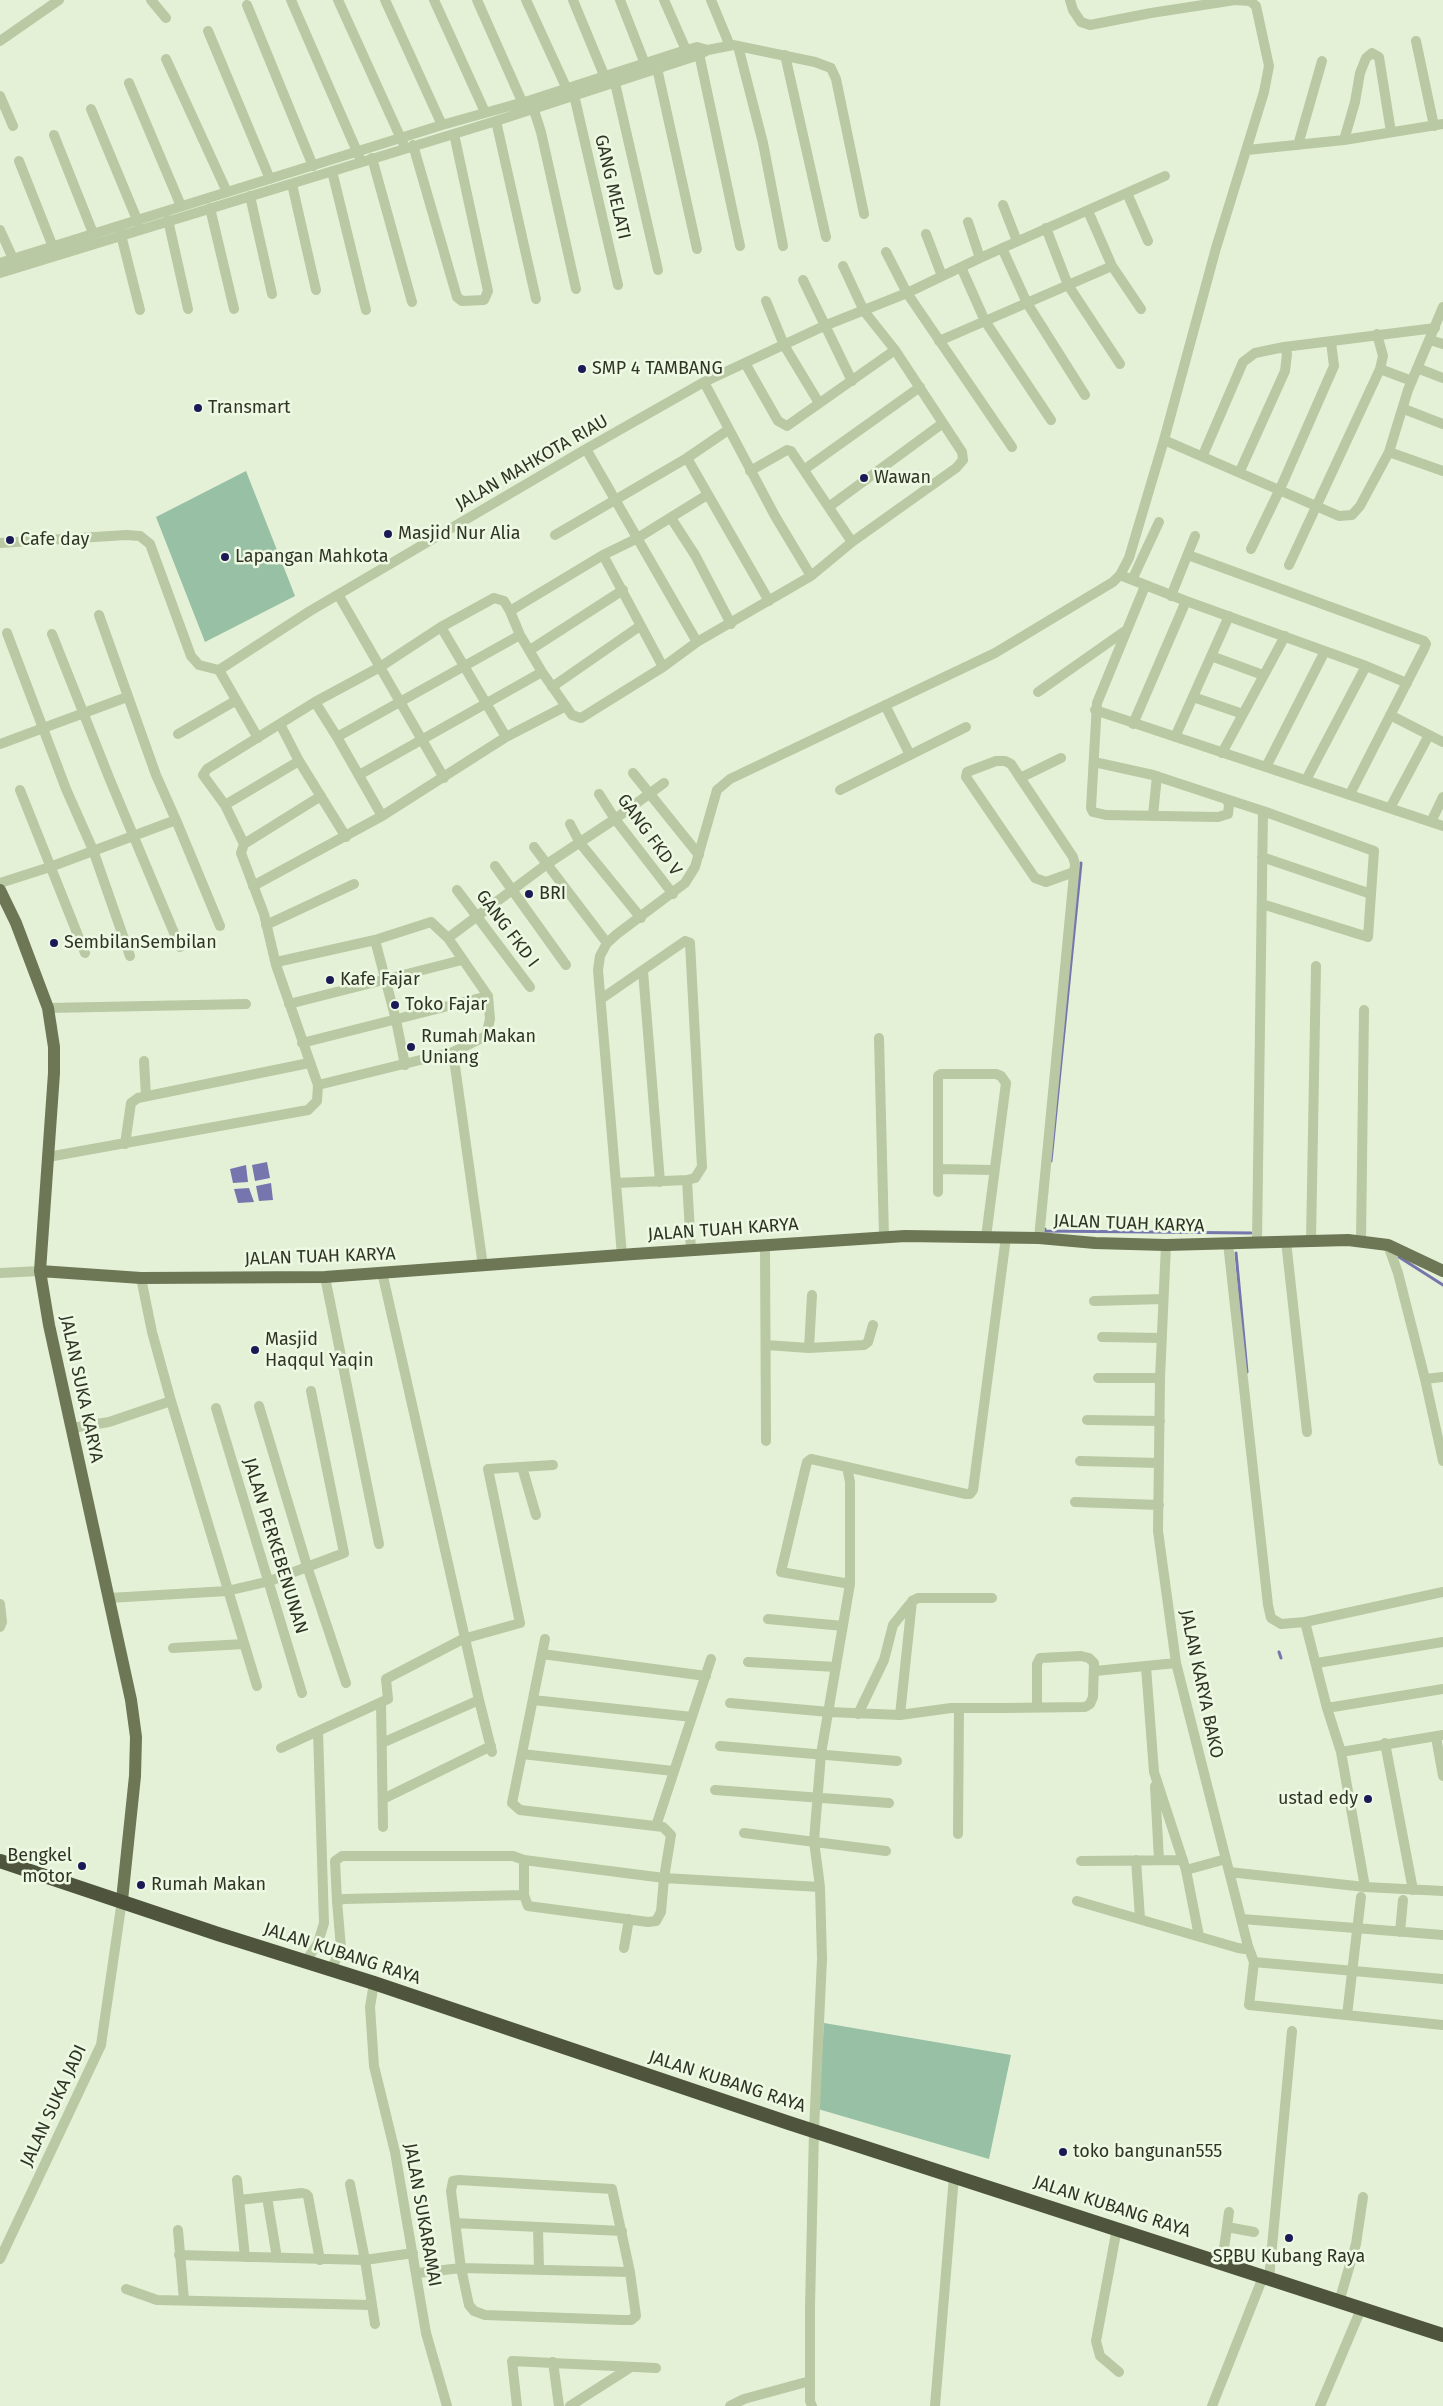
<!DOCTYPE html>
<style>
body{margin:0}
canvas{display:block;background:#e4f1d7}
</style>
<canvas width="1443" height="2406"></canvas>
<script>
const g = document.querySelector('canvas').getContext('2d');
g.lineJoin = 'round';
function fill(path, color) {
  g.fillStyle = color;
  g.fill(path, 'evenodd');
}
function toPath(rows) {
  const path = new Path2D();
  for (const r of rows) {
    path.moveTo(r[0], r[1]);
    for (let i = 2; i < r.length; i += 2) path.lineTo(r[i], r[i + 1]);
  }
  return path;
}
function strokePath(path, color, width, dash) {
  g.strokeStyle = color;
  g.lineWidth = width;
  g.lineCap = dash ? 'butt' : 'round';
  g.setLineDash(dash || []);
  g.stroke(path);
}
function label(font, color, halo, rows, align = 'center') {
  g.font = font + ' "Fira Sans",sans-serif';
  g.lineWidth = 5;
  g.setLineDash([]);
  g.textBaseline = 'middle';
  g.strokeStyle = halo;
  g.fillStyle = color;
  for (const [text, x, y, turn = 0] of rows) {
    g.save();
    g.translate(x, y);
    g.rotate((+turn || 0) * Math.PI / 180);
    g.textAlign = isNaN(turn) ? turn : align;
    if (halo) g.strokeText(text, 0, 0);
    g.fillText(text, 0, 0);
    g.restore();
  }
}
fill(toPath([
 [246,471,295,596,205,642,156,517],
 [824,2023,1011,2055,989,2159,818,2109]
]), '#97c0a4');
fill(toPath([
 [267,1162,270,1178,255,1181,252,1165],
 [246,1165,248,1182,233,1183,230,1169],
 [271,1183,273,1200,259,1201,256,1186],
 [249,1188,254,1202,238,1203,234,1189]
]), '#7676af');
strokePath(toPath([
 [1051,1161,1081,863],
 [1045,1229,1044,1231,1251,1233],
 [1236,1253,1247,1372],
 [1399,1257,1443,1285],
 [1279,1652,1281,1658]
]), '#7676af', 3);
strokePath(toPath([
 [151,0,166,18],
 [291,0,359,156],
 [338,0,403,143],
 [385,0,442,125],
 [434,0,485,112],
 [477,0,524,106],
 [526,0,566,87],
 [573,0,604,75],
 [620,0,647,69],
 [664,0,686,50],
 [711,0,730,46],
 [247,5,313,166],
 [208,31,270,179],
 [0,41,59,0],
 [1416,41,1434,126],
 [738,46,763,143,783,246],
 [698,49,740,246],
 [785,55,826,237],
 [166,59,227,192],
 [657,68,697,249],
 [129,83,181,206],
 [615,83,658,270],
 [574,95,618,285],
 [0,96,13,126],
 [531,101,541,132,576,289],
 [91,109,138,222],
 [496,121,536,299],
 [54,135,93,233],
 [1344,140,1355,102,1360,73,1366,58,1372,53,1379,57,1391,132],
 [413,145,457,297,462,301,484,300,488,291,485,277,454,134],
 [1298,145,1322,61],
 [1247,150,1344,140,1443,124],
 [372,158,412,302],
 [19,161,53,247],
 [332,171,366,310],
 [292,184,316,290],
 [1127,193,1148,241],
 [250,196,272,294],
 [1003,205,1017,241],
 [210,208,234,309],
 [1088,211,1112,266,1141,309],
 [168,220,188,309],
 [1046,228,1068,285,1120,364],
 [0,230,15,263],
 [120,231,140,310],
 [926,234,942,276],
 [1002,248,1027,303,1085,395],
 [886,252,907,293,1012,447],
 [980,258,1165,176],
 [0,263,442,125,531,100,686,50,697,47,708,50],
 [961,267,985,321,1051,420],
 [0,273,496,121,699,55,708,50,733,45,815,62,831,68,836,79,864,214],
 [803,280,852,381],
 [766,301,784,345,819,403],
 [1430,340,1443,344],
 [939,341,1112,266],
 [745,363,778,421,787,426,895,350],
 [1417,368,1443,378],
 [1380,369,1412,381],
 [704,382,775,516,811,576],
 [1404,409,1443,424],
 [1164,440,1339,516,1352,515,1360,506,1389,452,1408,390,1443,307],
 [586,449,697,642],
 [1389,452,1443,471],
 [1203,455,1243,362,1255,353,1284,347,1435,328],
 [687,458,728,430],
 [805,469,920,387],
 [750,471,787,450,791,451,852,542],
 [1240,471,1285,371,1287,354,1284,347],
 [830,506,943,423],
 [671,518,695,555,731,624],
 [555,535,687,458,769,601],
 [0,543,126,535,140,536,150,544,191,656,199,665,219,670,310,611,586,449,704,382,824,326,907,293,980,258,968,222],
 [1251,549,1280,489,1334,366,1331,342],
 [603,555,663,667],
 [1188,555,1424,641,1426,644,1424,649,1350,794],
 [1289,565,1380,369,1383,356,1377,334],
 [1120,575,1186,601,1366,666,1407,683],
 [1132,580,1159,522],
 [339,596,444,778],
 [1171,596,1195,536],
 [510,611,520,635,542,672,572,715,581,718,663,667,697,642,811,576,852,542,956,468,963,460,962,452,895,350,864,311,843,266],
 [99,615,156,775,176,820],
 [441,627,506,737],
 [7,633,66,789,93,850,130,956],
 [52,634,110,780,180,947],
 [530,650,623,590],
 [1211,656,1263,675],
 [219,670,258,738],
 [552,687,640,626],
 [1038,692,1125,631],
 [1193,697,1243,714],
 [315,702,337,737,382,816],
 [885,705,910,755],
 [1095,710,1443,826],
 [1390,715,1443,742],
 [280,724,299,761,346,837],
 [1133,724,1186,601],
 [178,734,235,701],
 [337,737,520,635],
 [1175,737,1229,616],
 [0,744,127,697],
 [1222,753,1285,636],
 [1094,762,1153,775,1226,799,1229,804,1228,814,1218,817,1106,815,1093,812,1091,808,1097,703,1145,586],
 [1266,767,1325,651],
 [633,773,699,855],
 [359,775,542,672],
 [1020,778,1061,758],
 [1306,780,1366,666],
 [20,790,85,953],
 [840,790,966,727],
 [599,794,615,819,673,894],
 [1226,799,1263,811,1257,1242],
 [225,805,299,761],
 [1390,808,1429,735],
 [1153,815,1157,776],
 [1431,822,1443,797],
 [570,824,580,843,641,918],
 [244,844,225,805,203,775,207,769,315,702,380,667,441,627,494,598,504,601,510,611,603,555,636,539,707,495],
 [534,847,607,943],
 [1262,857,1371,894],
 [495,866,566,965],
 [0,883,50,867,176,820,220,926],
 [253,886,382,816,506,737,566,706],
 [457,890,530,987],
 [1262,904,1368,937,1374,851,1263,811],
 [266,925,354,884],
 [448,938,547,864,615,819,664,783],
 [375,940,396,1020,405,1065],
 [643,971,660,1182],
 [601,999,685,941,690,943,702,1167,695,1178,687,1180,616,1183],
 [289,1004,462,960],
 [48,1008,246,1004],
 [879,1038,884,1237],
 [302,1043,488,996],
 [453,1052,483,1266],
 [144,1061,146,1096],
 [318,1085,276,965,264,914,241,853,244,844,321,796],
 [125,1144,131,1103,138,1098,309,1063],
 [48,1157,308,1110,317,1101,318,1085,453,1052,486,1036,490,1019,488,996,448,938,431,922,375,940,281,961,276,965],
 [938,1169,994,1170],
 [687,1180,691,1250],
 [938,1192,938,1076,941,1074,996,1074,1001,1076,1006,1083,986,1237],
 [1039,1238,1075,864,1073,857,1011,764,1005,761,996,761,967,772,966,777,1035,878,1046,882,1074,872],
 [1286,1241,1307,1432],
 [1311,1241,1316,966],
 [1361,1242,1364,1010],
 [1228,1243,1268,1605,1271,1618,1281,1624,1305,1622],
 [765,1245,766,1441],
 [1388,1245,1398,1273,1425,1379,1443,1461],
 [622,1255,598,970,600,956,607,943,617,934,685,883,695,867,717,790,730,779,995,653,1113,582,1120,575,1129,558,1164,440,1216,248,1264,92,1269,66,1256,6,1250,1,1235,0,1151,13,1090,25,1081,22,1073,10,1070,0],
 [0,1273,40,1271],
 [325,1277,379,1544],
 [141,1278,152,1332,171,1401,257,1686],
 [1094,1301,1163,1299],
 [1102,1337,1162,1338],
 [766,1345,809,1348,812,1295],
 [809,1348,864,1345,868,1342,873,1325],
 [1098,1378,1160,1378],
 [1425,1379,1443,1377],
 [259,1406,307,1566,346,1683],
 [216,1408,302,1693],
 [1087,1420,1160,1421],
 [72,1428,109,1422,171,1401],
 [1080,1461,1159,1463],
 [522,1467,536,1515],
 [847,1467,966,1494,970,1494,973,1490,1006,1237],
 [1075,1502,1159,1505],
 [109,1598,227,1591,270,1581,344,1553,311,1391],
 [0,1604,2,1622,0,1627],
 [768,1619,843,1626],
 [545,1639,512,1803,520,1810,663,1827,671,1835,664,1878,661,1912,656,1921,648,1922,528,1906,524,1895,524,1860,664,1878,820,1887],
 [173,1648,244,1644],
 [542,1654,706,1676],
 [748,1662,836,1667],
 [1317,1663,1443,1642],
 [1146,1667,1154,1772,1186,1870,1199,1936],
 [1095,1671,1176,1663],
 [479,1700,492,1752],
 [533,1700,692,1717],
 [381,1702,383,1827],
 [730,1703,829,1712,900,1715,951,1708,1004,1708,1085,1707,1090,1704,1093,1697,1094,1663,1089,1658,1081,1656,1040,1658,1037,1664,1037,1708],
 [1327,1708,1443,1689],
 [858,1714,884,1660,893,1625,910,1604],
 [900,1715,912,1601,918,1598,992,1598],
 [1436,1737,1443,1776],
 [382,1743,479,1700,382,1272],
 [1385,1743,1413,1890],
 [720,1746,897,1761],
 [281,1748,388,1699,386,1679,463,1639,520,1623,488,1469,553,1465],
 [1341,1752,1443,1735],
 [522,1754,673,1771],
 [1155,1786,1159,1860],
 [715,1790,889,1803],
 [383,1799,491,1746],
 [656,1826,711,1659],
 [744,1833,886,1851],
 [958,1834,959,1708],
 [1136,1860,1140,1918],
 [1081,1861,1183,1860],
 [1186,1870,1226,1859],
 [1229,1872,1365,1887,1443,1891],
 [1365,1887,1341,1752,1327,1708,1305,1622,1443,1592],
 [337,1901,335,1861,342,1856,513,1856,524,1860],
 [1077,1901,1238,1948,1245,1949,1248,1946,1176,1663,1158,1531,1160,1378,1166,1245],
 [1242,1919,1443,1935],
 [1400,1932,1403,1900],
 [1248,1946,1254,1962,1249,2005,1443,2025],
 [624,1948,629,1919],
 [306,1961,318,1943,324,1923,318,1731],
 [1254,1962,1443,1979],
 [332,1968,341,1948,337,1901,344,1899,524,1895],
 [374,1983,370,2007,374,2066,395,2152,426,2333,447,2406],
 [1347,2015,1361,1897],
 [237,2180,245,2257],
 [459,2180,612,2189,630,2272,636,2316,631,2320,622,2320,485,2315,474,2311,469,2305,461,2268,451,2191,453,2181,459,2180],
 [350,2184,365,2260,375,2324],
 [267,2197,277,2258],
 [239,2200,302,2193,306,2194,308,2196,320,2260],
 [455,2223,622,2231],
 [538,2227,539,2269],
 [1227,2227,1254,2232],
 [1117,2228,1096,2341,1100,2356,1119,2372],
 [178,2230,184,2300],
 [179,2255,365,2260,413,2253],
 [0,2259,101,2045,122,1900],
 [1222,2263,1229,2212],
 [418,2273,461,2268,630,2272],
 [1269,2279,1292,2031],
 [126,2289,157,2300,372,2305],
 [1339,2302,1356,2244,1363,2197],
 [553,2362,559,2406],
 [517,2406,512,2361,656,2368],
 [570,2406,631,2367],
 [730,2406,744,2399,810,2381],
 [812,2406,810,2401,810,2307,814,2130,822,1959,820,1887,814,1841,821,1754,850,1584,850,1482,847,1467,811,1459,807,1462,804,1474,781,1572,850,1584],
 [935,2406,954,2176],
 [1212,2406,1263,2277],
 [1320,2406,1361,2309]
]), '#b9c9a3', 10);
strokePath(toPath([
 [0,890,16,923,48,1008,54,1047,54,1073,40,1271,49,1325,131,1700,136,1737,135,1776,122,1900],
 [40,1271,141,1278,325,1277,634,1254,905,1236,1039,1238,1095,1243,1166,1245,1348,1240,1388,1245,1443,1271]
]), '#6d7756', 12);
strokePath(toPath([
 [0,1861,218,1934,374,1983,789,2123,1443,2335]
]), '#4e553c', 14);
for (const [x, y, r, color] of [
 [582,369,5,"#1c1a56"],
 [198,408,5,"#1c1a56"],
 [864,478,5,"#1c1a56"],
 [388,534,5,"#1c1a56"],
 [10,540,5,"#1c1a56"],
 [225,557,5,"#1c1a56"],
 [529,894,5,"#1c1a56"],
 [54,943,5,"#1c1a56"],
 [330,980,5,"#1c1a56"],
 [395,1005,5,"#1c1a56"],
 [411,1047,5,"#1c1a56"],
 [255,1350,5,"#1c1a56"],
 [1368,1799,5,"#1c1a56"],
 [82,1866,5,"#1c1a56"],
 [141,1885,5,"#1c1a56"],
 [1063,2152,5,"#1c1a56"],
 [1289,2238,5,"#1c1a56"]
]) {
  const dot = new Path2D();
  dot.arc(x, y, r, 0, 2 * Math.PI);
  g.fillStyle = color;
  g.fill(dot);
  strokePath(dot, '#eef9e3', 2);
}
label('18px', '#303425', '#eef9e3', [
 ["GANG MELATI",612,187,77],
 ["JALAN MAHKOTA RIAU",532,463,-30],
 ["GANG FKD V",649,835,54],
 ["GANG FKD I",507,929,53],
 ["JALAN TUAH KARYA",1129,1224,2],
 ["JALAN TUAH KARYA",723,1230,-4],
 ["JALAN TUAH KARYA",320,1257,-2],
 ["JALAN SUKA KARYA",81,1389,78],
 ["JALAN PERKEBENUNAN",275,1546,73],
 ["JALAN KARYA BAKO",1201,1684,78],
 ["JALAN KUBANG RAYA",342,1954,18],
 ["JALAN KUBANG RAYA",727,2082,18],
 ["JALAN SUKA JADI",54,2106,-65],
 ["JALAN KUBANG RAYA",1112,2207,18],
 ["JALAN SUKARAMAI",422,2215,80]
]);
label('18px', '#303425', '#eef9e3', [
 ["SMP 4 TAMBANG",592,369],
 ["Transmart",208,408],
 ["Wawan",874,478],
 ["Masjid Nur Alia",398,534],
 ["Cafe day",20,540],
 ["Lapangan Mahkota",235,557],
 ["BRI",539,894],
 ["SembilanSembilan",64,943],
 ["Kafe Fajar",340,980],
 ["Toko Fajar",405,1005],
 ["Rumah Makan",421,1037],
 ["Uniang",421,1058],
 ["Masjid",265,1340],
 ["Haqqul Yaqin",265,1361],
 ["ustad edy",1358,1799,"right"],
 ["Bengkel",72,1856,"right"],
 ["motor",72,1877,"right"],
 ["Rumah Makan",151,1885],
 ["toko bangunan555",1073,2152],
 ["SPBU Kubang Raya",1289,2257,"center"]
], 'left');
</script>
